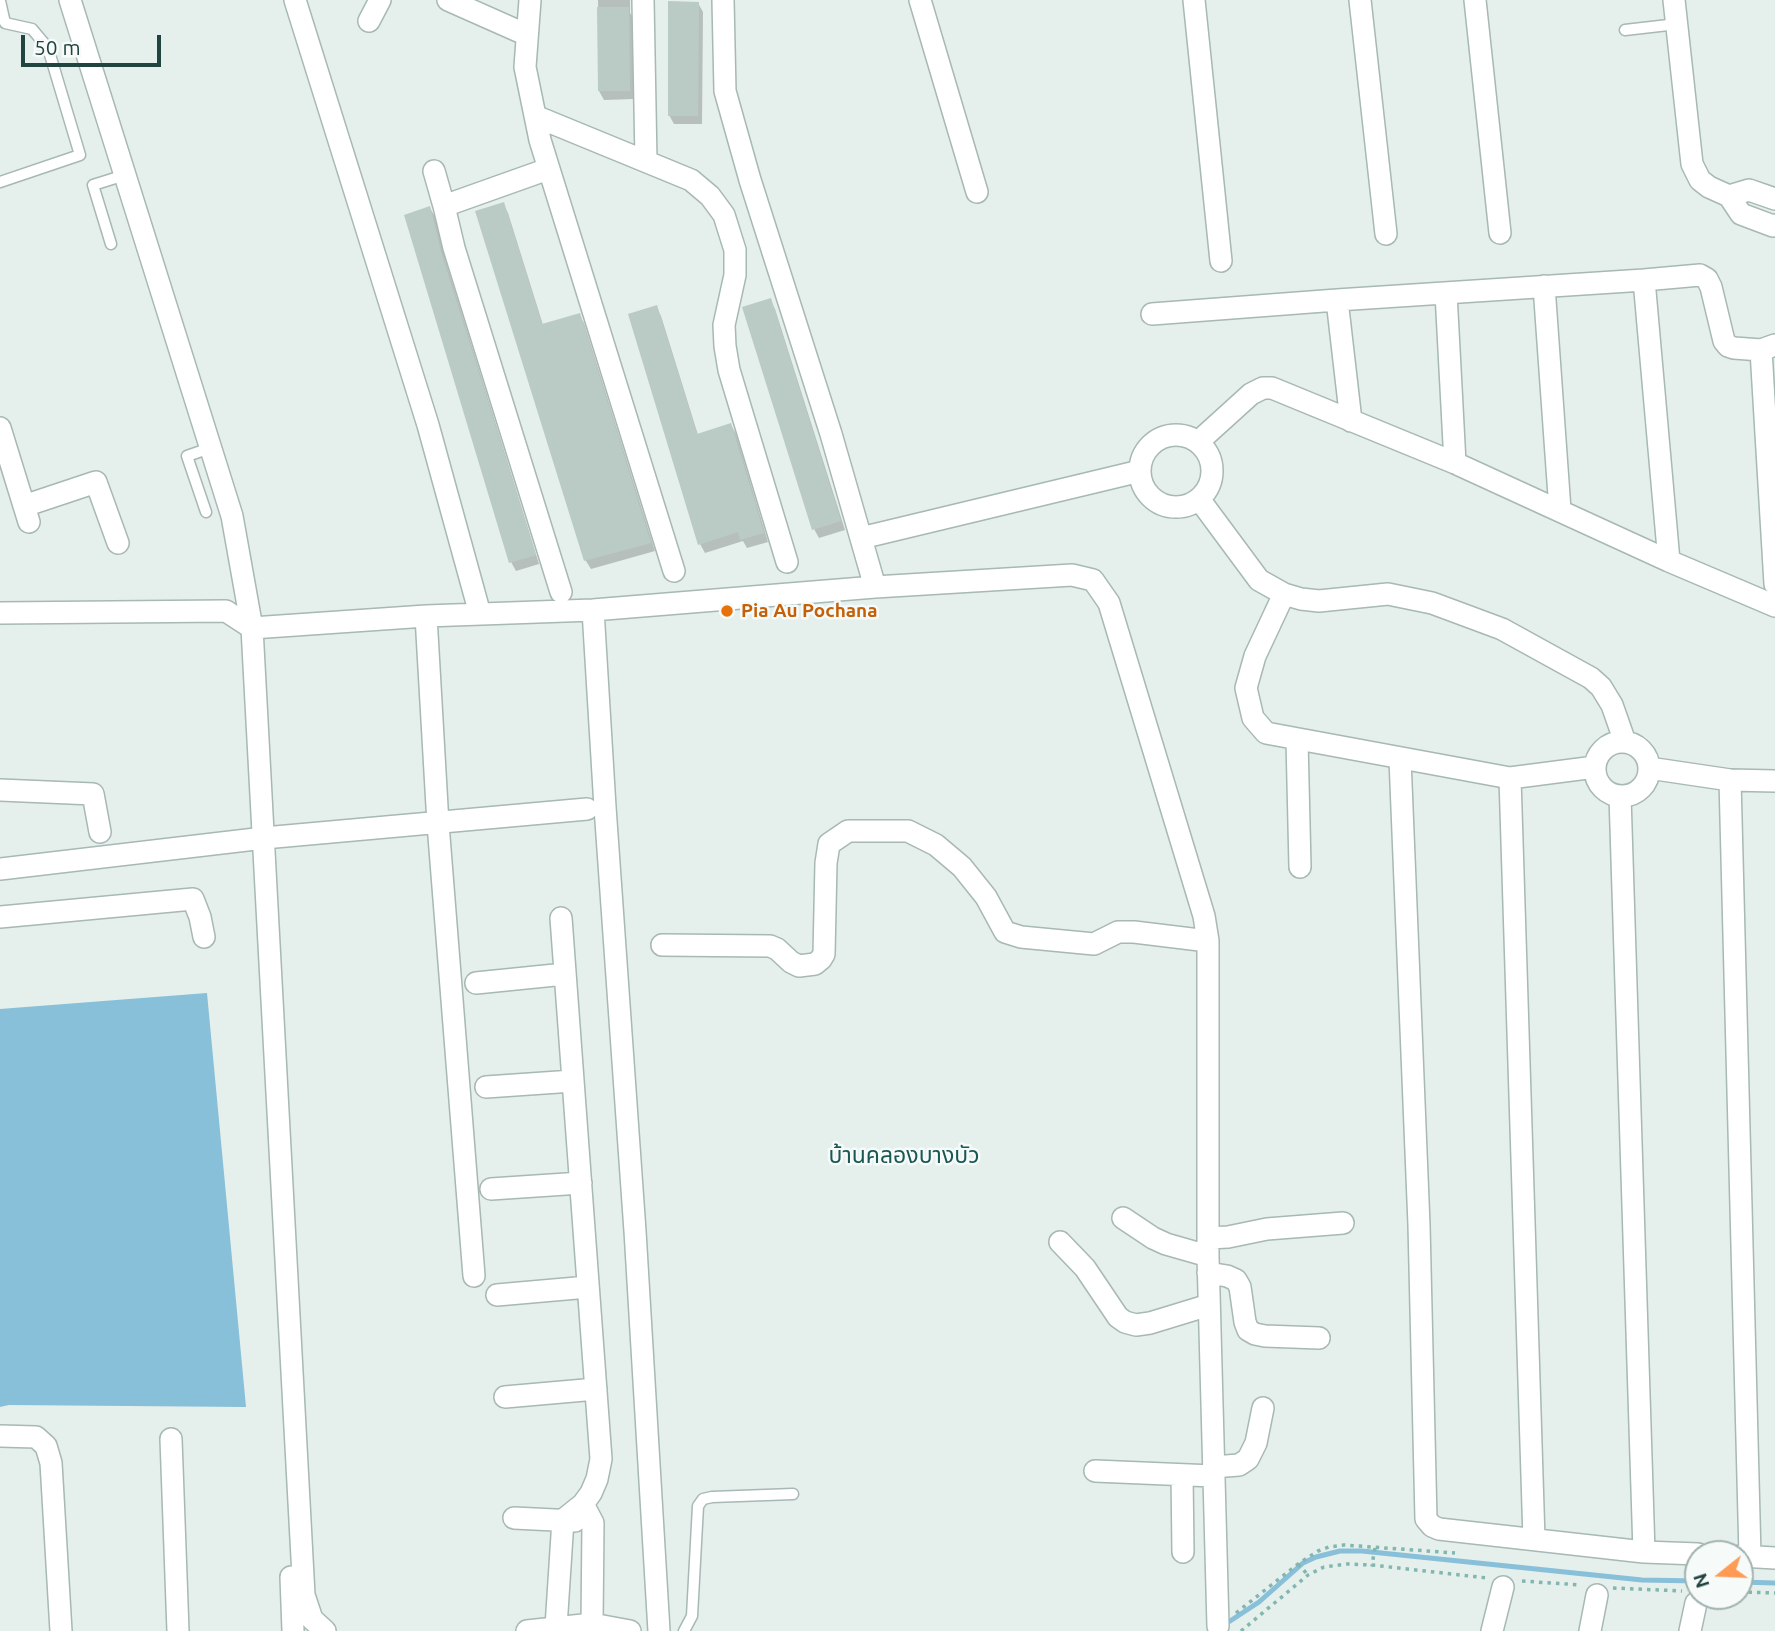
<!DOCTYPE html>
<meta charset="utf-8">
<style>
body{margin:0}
#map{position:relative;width:1775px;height:1631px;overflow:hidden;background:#e5efec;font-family:Ubuntu,sans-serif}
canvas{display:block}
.north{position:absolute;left:1684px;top:1540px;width:70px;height:70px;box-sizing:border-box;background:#f6fbf9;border:2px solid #a1b2af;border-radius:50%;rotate:252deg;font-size:19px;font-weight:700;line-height:28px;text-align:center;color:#224440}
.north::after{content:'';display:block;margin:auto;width:24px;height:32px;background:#ff9b54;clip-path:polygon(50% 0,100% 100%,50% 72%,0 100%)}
.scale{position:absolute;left:21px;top:35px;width:140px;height:32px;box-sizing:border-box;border:4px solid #224440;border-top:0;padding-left:9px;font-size:21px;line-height:24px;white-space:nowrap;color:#224440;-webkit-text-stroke:5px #f6fbf9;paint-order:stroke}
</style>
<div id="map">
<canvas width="1775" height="1631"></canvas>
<div class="north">N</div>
<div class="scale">50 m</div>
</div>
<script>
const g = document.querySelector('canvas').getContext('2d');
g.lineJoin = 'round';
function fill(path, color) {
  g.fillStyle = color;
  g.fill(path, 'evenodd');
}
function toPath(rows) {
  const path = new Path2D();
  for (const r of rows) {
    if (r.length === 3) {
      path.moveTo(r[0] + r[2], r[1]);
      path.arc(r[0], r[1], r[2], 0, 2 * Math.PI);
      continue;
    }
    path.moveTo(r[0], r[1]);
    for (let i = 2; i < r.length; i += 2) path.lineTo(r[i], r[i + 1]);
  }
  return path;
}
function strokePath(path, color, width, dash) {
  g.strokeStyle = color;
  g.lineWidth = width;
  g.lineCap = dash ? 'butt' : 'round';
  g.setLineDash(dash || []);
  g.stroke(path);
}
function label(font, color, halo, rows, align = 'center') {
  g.font = font + ' Ubuntu,"Noto Sans Thai",sans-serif';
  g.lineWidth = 5;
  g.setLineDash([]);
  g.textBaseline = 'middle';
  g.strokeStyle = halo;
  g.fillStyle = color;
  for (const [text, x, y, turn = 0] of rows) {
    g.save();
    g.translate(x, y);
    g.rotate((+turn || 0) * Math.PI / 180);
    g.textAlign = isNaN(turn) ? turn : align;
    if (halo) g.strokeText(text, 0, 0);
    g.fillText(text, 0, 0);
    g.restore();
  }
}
fill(toPath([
 [207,993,246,1407,9,1405,0,1407,0,1009]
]), '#88bfd9');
fill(toPath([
 [598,0,630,0,630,13,633,17,634,99,604,100,599,91],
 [698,3,703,12,702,124,674,124,669,115],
 [503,204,508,213,543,325,579,315,584,323,655,551,591,569,586,561,477,212],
 [430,208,435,217,446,262,539,564,516,571,511,562],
 [770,300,775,309,845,530,819,538,814,529,744,308],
 [656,307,661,316,698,435,731,425,736,434,768,542,747,548,743,541,705,553,700,544]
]), '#0003');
strokePath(toPath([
 [1740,1582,1775,1583],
 [1224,1625,1259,1602,1303,1563,1316,1557,1340,1551,1362,1551,1642,1580,1698,1581]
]), '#88bfd9', 5);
fill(toPath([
 [668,1,699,2,698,116,668,116],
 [597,7,629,7,630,91,598,91],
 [504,202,542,324,580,313,651,543,584,561,475,211],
 [430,206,441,252,536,555,509,563,404,215],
 [771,298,841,521,812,530,742,307],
 [657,305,697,434,731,423,764,533,740,540,738,532,698,545,628,314]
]), '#bacbc6');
const lane = toPath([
 [0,1,5,23,32,29,48,48,80,155,0,182],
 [1625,30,1677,24],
 [111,244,93,185,125,175],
 [206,512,187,456,210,448],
 [684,1631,692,1616,698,1506,703,1499,712,1497,793,1494]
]);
const street = toPath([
 [70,0,232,516,252,628,304,1595,312,1619,325,1631],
 [295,0,428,425,480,614],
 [448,0,527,35],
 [530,0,525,67,540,140,674,571],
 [643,0,646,161],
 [723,0,725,91,750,180,831,434,875,587],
 [920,0,977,192],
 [1194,0,1221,261],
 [1360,0,1386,234],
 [1475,0,1500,233],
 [1674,0,1692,164,1700,180,1709,187,1729,196,1741,214,1773,226,1775,225],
 [369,21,380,0],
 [535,116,691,180,710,196,724,215,735,250,735,275,724,325,725,346,729,370,787,562],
 [548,169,444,206,454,248,561,592],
 [434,171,444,206],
 [1729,196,1749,190,1775,199],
 [1644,280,1669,561],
 [1544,286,1560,510],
 [1446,293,1455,463],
 [1337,300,1351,421],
 [1152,314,1337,300,1644,280,1700,275,1707,279,1711,287,1724,341,1728,346,1734,348,1761,350,1775,345],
 [1761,350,1775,584],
 [0,428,29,522],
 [1176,471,36],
 [1198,442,1251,394,1263,388,1272,388,1455,463,1669,561,1775,606],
 [1199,499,1259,580,1284,594,1301,599,1319,601,1388,594,1432,603,1502,629,1591,678,1601,687,1612,705,1625,742],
 [24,506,96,482,118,543],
 [861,538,1140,471],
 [1284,594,1255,656,1246,688,1253,718,1266,733,1510,778,1595,767],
 [593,610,605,807,635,1231,659,1631],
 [0,613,226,611,252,628,426,616,593,610,875,587,1072,575,1093,580,1109,603,1204,916,1208,941,1208,1256,1218,1626],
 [426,616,438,824,474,1276],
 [1297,740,1300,867],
 [1622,769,27],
 [1400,759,1419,1225,1426,1519,1432,1526,1439,1529,1644,1552,1698,1554],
 [1649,768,1730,780,1775,781],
 [1510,778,1534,1539],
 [1730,780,1750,1556],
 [0,790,93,794,100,832],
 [1620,796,1644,1552],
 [0,869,264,838,587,809],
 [0,917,193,899,200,917,204,937],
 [662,945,770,946,777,949,791,962,799,966,815,964,821,959,824,954,826,863,829,844,848,831,908,831,936,845,962,867,986,897,1005,932,1021,937,1094,944,1118,932,1134,932,1208,941],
 [476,983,565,974],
 [486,1087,573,1081],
 [491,1189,581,1183],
 [1123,1218,1153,1238,1166,1244,1208,1256],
 [1208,1238,1228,1237,1267,1229,1343,1223],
 [1060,1242,1085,1268,1118,1317,1125,1322,1136,1325,1150,1323,1209,1305],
 [1208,1273,1227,1276,1236,1280,1240,1287,1245,1322,1248,1330,1255,1334,1265,1336,1319,1338],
 [497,1295,588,1287],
 [505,1397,596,1389],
 [0,1436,36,1437,46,1446,51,1463,61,1631],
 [171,1439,178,1631],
 [1213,1467,1239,1465,1248,1459,1256,1443,1263,1408],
 [1095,1471,1213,1476],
 [1182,1475,1183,1552],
 [583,1504,593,1523,592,1624],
 [514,1518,575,1521],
 [1740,1556,1775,1558],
 [291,1577,293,1631],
 [556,1627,563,1520,583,1504,591,1493,597,1479,601,1459,561,918],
 [527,1631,592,1624,630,1631],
 [1492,1631,1503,1587],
 [1590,1631,1597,1595],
 [1690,1631,1696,1603]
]);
strokePath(lane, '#a7b8b5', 13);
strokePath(street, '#a7b8b5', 24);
strokePath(toPath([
 [1375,1548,1372,1565,1487,1578],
 [1298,1564,1308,1575],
 [1522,1581,1581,1585],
 [1613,1588,1682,1591],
 [1740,1592,1775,1593],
 [1236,1613,1298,1564,1318,1551,1329,1547,1344,1545,1455,1553],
 [1241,1631,1308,1575,1324,1567,1347,1564,1372,1565]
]), '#82b6af', 3.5, [3.5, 5]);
strokePath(lane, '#fff', 10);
strokePath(street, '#fff', 21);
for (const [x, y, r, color] of [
 [727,611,7,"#e8710a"]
]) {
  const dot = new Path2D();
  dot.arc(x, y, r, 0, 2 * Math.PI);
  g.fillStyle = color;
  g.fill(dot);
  strokePath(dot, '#f6fbf9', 2.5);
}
label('bold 19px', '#c56008', '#f6fbf9', [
 ["Pia Au Pochana",741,611]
], 'left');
label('23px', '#1b5854', '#f6fbf9', [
 ["บ้านคลองบางบัว",904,1155]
]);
</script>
